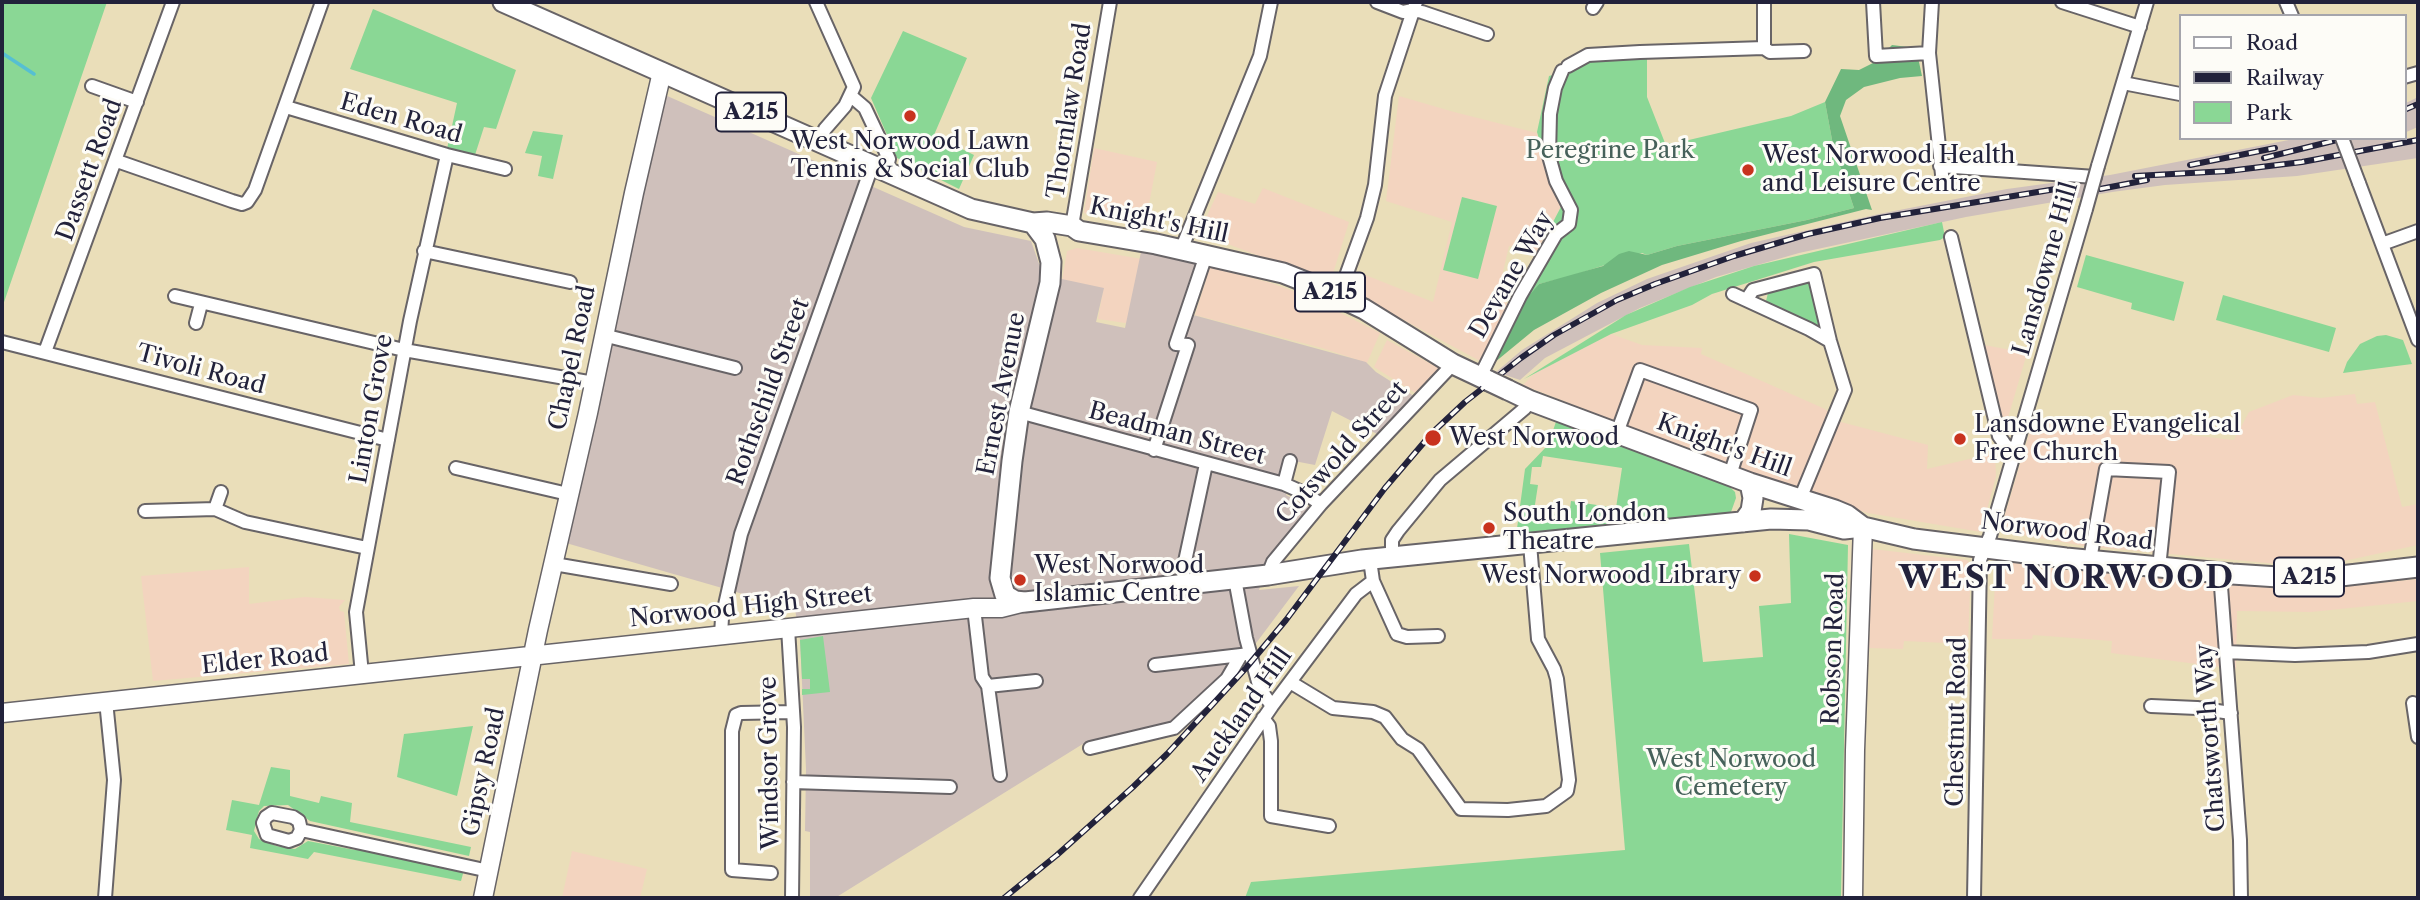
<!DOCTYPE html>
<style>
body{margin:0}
#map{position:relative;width:2420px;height:900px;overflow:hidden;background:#eadeb9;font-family:"Libre Caslon Text",serif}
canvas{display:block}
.frame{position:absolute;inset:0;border:4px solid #22223b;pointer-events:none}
.legend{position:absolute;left:2179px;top:14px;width:228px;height:126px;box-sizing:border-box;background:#fdfcf7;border:2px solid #a5a5ac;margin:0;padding:9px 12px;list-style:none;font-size:21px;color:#22223b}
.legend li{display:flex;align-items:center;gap:14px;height:35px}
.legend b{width:35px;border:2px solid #a5a5ac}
</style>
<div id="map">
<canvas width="2420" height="900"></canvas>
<div class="frame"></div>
<ul class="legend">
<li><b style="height:9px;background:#fff"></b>Road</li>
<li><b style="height:9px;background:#22223b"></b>Railway</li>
<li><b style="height:19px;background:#8ad795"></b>Park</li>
</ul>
</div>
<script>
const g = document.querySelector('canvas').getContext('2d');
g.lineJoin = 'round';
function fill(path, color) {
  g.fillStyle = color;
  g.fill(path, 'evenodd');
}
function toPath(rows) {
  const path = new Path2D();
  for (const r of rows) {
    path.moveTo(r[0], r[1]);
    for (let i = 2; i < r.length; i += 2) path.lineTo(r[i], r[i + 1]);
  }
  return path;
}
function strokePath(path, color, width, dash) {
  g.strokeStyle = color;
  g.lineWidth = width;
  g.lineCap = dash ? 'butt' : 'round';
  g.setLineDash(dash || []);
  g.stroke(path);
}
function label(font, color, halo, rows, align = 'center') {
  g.font = font + ' "Libre Caslon Text",serif';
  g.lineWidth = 6;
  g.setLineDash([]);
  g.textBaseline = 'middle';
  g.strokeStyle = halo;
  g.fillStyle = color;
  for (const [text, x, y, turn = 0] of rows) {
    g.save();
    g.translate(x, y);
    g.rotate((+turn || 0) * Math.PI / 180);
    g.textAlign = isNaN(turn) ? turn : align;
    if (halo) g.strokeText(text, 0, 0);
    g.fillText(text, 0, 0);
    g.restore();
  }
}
fill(toPath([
 [1399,96,1454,112,1537,133,1546,163,1563,203,1535,255,1517,247,1509,246,1498,293,1491,291,1509,305,1480,361,1374,304,1352,289,1358,272,1433,302,1452,222,1386,201],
 [1094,148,1157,162,1145,225,1084,213],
 [1263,188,1349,222,1330,283,1199,233,1218,192,1255,204],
 [1077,248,1142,259,1132,324,1098,319,1103,291,1062,281,1067,251],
 [1210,267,1271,283,1307,296,1380,333,1367,363,1322,348,1195,315],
 [1611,334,1642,345,1702,348,1701,354,1825,409,1841,422,1928,445,1927,469,1995,453,1996,476,1981,532,1868,513,1780,486,1523,385,1537,371],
 [1387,340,1442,370,1417,394,1374,367],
 [1984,345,2027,353,2008,418,2001,416],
 [2355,394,2357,404,2375,402,2402,507,2418,504,2418,545,2339,562,2300,566,2084,546,2000,531,2034,418,2234,440,2249,412,2293,395,2321,398],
 [1872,549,1967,560,1971,564,1968,644,1904,641,1903,649,1869,648],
 [2000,560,2144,576,2312,590,2418,579,2418,601,2311,612,2237,611,2236,669,2111,653,2112,641,2033,635,2032,639,1992,639,1996,564],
 [249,567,249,604,305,597,345,600,339,607,340,611,344,612,349,664,153,681,141,576],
 [572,851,647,869,640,898,562,898]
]), '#f3d4bf');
fill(toPath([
 [665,95,964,227,1031,241,1043,275,1104,288,1096,322,1125,328,1141,252,1200,263,1186,313,1366,362,1376,372,1417,398,1381,436,1332,411,1315,465,1294,461,1286,495,1311,508,1269,559,1259,590,1299,586,1199,719,1174,728,1086,742,835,898,810,898,810,832,805,831,806,769,800,640,795,609,566,543],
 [2418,97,2418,127,2404,133,2404,104],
 [2418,137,2418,158,2297,176,2165,185,2112,192,1966,217,1799,253,1716,277,1640,308,1545,358,1520,380,1496,372,1522,350,1597,303,1647,279,1751,243,1879,214,2007,189,2110,175,2299,138,2390,138,2385,141]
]), '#cfc0bb');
fill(toPath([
 [2,2,107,2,2,308],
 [373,9,516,70,496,129,484,127,474,158,447,149,457,103,350,69],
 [903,31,967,58,934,135,974,155,959,189,897,158,871,98],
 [1647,57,1647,97,1665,143,1676,143,1791,116,1825,102,1833,145,1854,208,1807,220,1677,246,1647,255,1642,253,1571,276,1539,284,1489,367,1480,361,1563,203,1546,163,1537,132,1549,76,1580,68,1585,62],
 [533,131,563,135,553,179,538,176,542,156,525,153],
 [1462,197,1497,206,1478,279,1443,270],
 [1942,222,1945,237,1940,240,1814,262,1712,294,1692,305,1611,334,1524,379,1626,315,1690,287,1754,266],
 [2086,255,2184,282,2174,321,2131,309,2132,303,2077,287],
 [1811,281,1822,319,1819,325,1815,325,1766,301,1768,293],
 [2223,295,2336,328,2329,352,2216,320],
 [2386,335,2403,340,2412,364,2343,373,2347,362,2360,344,2377,336],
 [1558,416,1728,485,1735,492,1736,498,1731,512,1724,517,1516,536,1525,469,1548,445],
 [1543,456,1622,468,1616,508,1571,501,1569,516,1534,511,1538,485,1530,484,1532,467,1541,467],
 [1789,534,1848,545,1841,898,1245,898,1251,882,1625,850,1600,553,1689,544,1703,662,1763,657,1759,606,1791,603],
 [823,636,830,692,802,695,802,689,810,689,810,679,802,679,800,640],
 [473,726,457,796,397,777,404,734],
 [271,767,290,770,290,796,319,803,321,796,352,803,350,822,471,847,469,856,310,821,288,805,264,806,259,811,254,831,259,839,276,846,295,849,308,841,355,850,362,849,464,870,461,881,314,852,308,859,250,848,252,835,226,830,232,800,259,805]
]), '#8ad795');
fill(toPath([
 [1892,45,1916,48,1922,76,1900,78,1864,87,1846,100,1840,116,1872,210,1866,209,1741,241,1662,265,1601,293,1534,330,1489,367,1522,304,1539,284,1603,266,1619,254,1629,251,1647,255,1677,246,1807,220,1854,208,1833,145,1825,102,1841,69,1859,70,1875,62]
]), '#6fb87e');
strokePath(toPath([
 [2,53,34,74]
]), '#56bfd2', 3.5);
const street = toPath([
 [816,2,854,87,845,106,825,129,819,143],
 [1377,2,1403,12,1413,10,1422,12,1487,34],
 [1764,2,1764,48],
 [1873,2,1876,56,1929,53],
 [1932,2,1929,53,1943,184],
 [2062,2,2140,27],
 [2286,2,2292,16],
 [1593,8,1597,2],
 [1568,66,1588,55,1640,52,1764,48,1770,52,1804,51],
 [2404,77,2418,73],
 [2123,83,2180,94],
 [92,86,137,102],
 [851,96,865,108,889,159,886,172],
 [286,107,447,155,505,169],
 [117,161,232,201,242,204,247,202,255,190,322,2],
 [1940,166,2095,177],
 [2098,166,2147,2],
 [2359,183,2418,340],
 [1072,226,1110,2],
 [1951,237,1999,436,2006,446,2016,450],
 [2382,244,2418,231],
 [1181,250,1260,56,1271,2],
 [424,251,570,282],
 [1733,294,1809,329,1830,341],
 [1339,295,1367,218,1375,185,1385,96,1416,2],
 [175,296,404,350,594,383],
 [1747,299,1753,290,1814,274,1830,341,1845,390,1800,499],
 [196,323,201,304],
 [603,335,735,368],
 [2,342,388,440],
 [45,352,173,2],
 [1480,377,1520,296,1556,234,1569,224,1571,210,1556,181,1549,156,1550,114,1555,88,1562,71],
 [1019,412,1284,484,1304,493,1321,504],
 [1617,433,1640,370,1751,410,1730,475],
 [1154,450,1188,345,1176,344,1206,255],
 [456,468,568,494],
 [1284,484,1290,461],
 [215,509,221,492],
 [145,511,215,509,245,522,367,548],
 [1392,558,1392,540,1398,531,1440,480,1524,409,1531,401],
 [2090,560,2106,469,2169,472,2159,568],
 [554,564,671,584],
 [2220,573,2240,840,2241,898],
 [1268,575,1273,562,1321,504,1453,364],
 [1235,579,1246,638,1260,689,1272,706],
 [1373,581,1397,634,1407,637,1438,636],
 [1183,585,1184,566,1206,464],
 [974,608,982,677,988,686,1000,775],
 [788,628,794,727,792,898],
 [721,635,722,618,741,534,872,166],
 [2226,652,2295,655,2368,652,2418,644],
 [1155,665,1241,655],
 [362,674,356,612,410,321,447,155],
 [1290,682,1333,708,1373,712,1385,717,1402,739,1418,749,1461,809,1508,810,1546,806,1567,791,1569,780,1557,679,1554,669,1538,639,1530,544],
 [988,686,1036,681],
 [2413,703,2418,737],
 [2151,706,2197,708,2231,713],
 [1263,718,1269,726,1271,741,1271,816,1329,826],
 [1090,748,1174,728,1227,679,1241,655,1250,653],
 [793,782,950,787],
 [272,813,293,817,299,821,301,830,297,838,289,841,267,835,263,823,266,817,272,813],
 [301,830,489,871],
 [771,873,732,870,732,731,736,715,741,713,792,712],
 [105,898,114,780,106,701],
 [1140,898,1272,706,1356,594,1373,581,1370,560],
 [1974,898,1980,560,1990,536,2086,209]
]);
const secondary = toPath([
 [2,713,974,608,1001,608,1025,602],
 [483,898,538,630,588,413,634,193,662,72],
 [1853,898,1855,750,1863,527]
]);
const primary = toPath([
 [503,2,971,209,1033,223,1047,222,1072,226,1079,231,1156,244,1283,273,1311,284,1364,309,1453,364,1489,381],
 [1033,223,1045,239,1051,262,1050,283,1019,412,1012,461,1000,578,1005,595,1015,601,1025,602,1268,575,1362,560,1771,519,1809,520,1844,529,1863,527],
 [1508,390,1531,401,1750,483,1835,510,1847,515,1863,527,1914,539,2066,558,2232,574,2294,578,2332,577,2418,567],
 [1743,522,1751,511,1753,498,1750,483]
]);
strokePath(street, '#686467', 16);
strokePath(secondary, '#686467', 21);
strokePath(primary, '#686467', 23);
strokePath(street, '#fff', 12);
strokePath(secondary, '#fff', 18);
strokePath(primary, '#fff', 19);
const rail = toPath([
 [2404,110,2418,104],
 [2264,158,2345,138],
 [2190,165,2275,148],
 [2135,176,2228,171,2302,162,2418,140],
 [2100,189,2147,180],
 [1004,898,1057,855,1133,787,1167,754,1246,668,1286,620,1385,488,1432,433,1465,402,1521,358,1554,335,1617,300,1655,284,1734,256,1808,234,1880,218,2074,186]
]);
strokePath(rail, '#22223b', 6);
strokePath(rail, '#fdfcf7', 3.5, [10]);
const streetBridge = toPath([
 [2342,138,2359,183],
 [2086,209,2098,166]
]);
const primaryBridge = toPath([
 [1489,381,1508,390]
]);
strokePath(streetBridge, '#686467', 16, []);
strokePath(primaryBridge, '#686467', 23, []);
strokePath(streetBridge, '#fff', 12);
strokePath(primaryBridge, '#fff', 19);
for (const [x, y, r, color] of [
 [910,116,7,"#c8321e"],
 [1748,170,7,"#c8321e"],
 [1433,438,9,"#c8321e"],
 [1960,439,7,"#c8321e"],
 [1489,528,7,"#c8321e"],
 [1755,576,7,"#c8321e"],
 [1020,580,7,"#c8321e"]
]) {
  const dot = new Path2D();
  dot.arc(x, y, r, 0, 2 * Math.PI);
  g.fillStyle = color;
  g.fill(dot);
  strokePath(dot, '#fdfcf7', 2.5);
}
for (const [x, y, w] of [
 [751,112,70],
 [1330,292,70],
 [2309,577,70]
]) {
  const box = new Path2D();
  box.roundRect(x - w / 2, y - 19.5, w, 39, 5);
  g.fillStyle = '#fdfcf7';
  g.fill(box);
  strokePath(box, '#22223b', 2);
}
label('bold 23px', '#22223b', null, [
 ["A215",751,112],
 ["A215",1330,292],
 ["A215",2309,577]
]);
label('24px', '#22223b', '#fdfcf7', [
 ["Thornlaw Road",1070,111,-81],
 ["Eden Road",401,119,16],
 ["Dassett Road",90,170,-70],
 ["Knight's Hill",1159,221,12],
 ["Lansdowne Hill",2046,269,-74],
 ["Devane Way",1512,275,-60],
 ["Chapel Road",573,358,-78],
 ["Tivoli Road",201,370,15],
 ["Rothschild Street",769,392,-70],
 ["Ernest Avenue",1002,394,-79],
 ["Linton Grove",372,409,-80],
 ["Beadman Street",1177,434,15],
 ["Knight's Hill",1724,446,20],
 ["Cotswold Street",1342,453,-48],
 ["Norwood Road",2067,532,7],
 ["Norwood High Street",751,607,-6],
 ["Robson Road",1834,649,-88],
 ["Elder Road",265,660,-6],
 ["Auckland Hill",1242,715,-55],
 ["Chestnut Road",1957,722,-89],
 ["Chatsworth Way",2211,738,-94],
 ["Windsor Grove",770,763,-91],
 ["Gipsy Road",484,772,-78]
]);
label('24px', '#22223b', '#fdfcf7', [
 ["West Norwood Lawn",910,142,"center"],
 ["Tennis & Social Club",910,170,"center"],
 ["West Norwood Health",1762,156],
 ["and Leisure Centre",1762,184],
 ["Lansdowne Evangelical",1974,425],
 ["Free Church",1974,453],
 ["West Norwood",1449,438],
 ["South London",1503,514],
 ["Theatre",1503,542],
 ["West Norwood",1034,566],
 ["Islamic Centre",1034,594],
 ["West Norwood Library",1741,576,"right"]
], 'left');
label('24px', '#46615a', '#fdfcf7', [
 ["Peregrine Park",1610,151],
 ["West Norwood",1731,760],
 ["Cemetery",1731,788]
]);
g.letterSpacing = '2px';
label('bold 32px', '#22223b', '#fdfcf7', [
 ["WEST NORWOOD",2067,579]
]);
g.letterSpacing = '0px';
</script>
